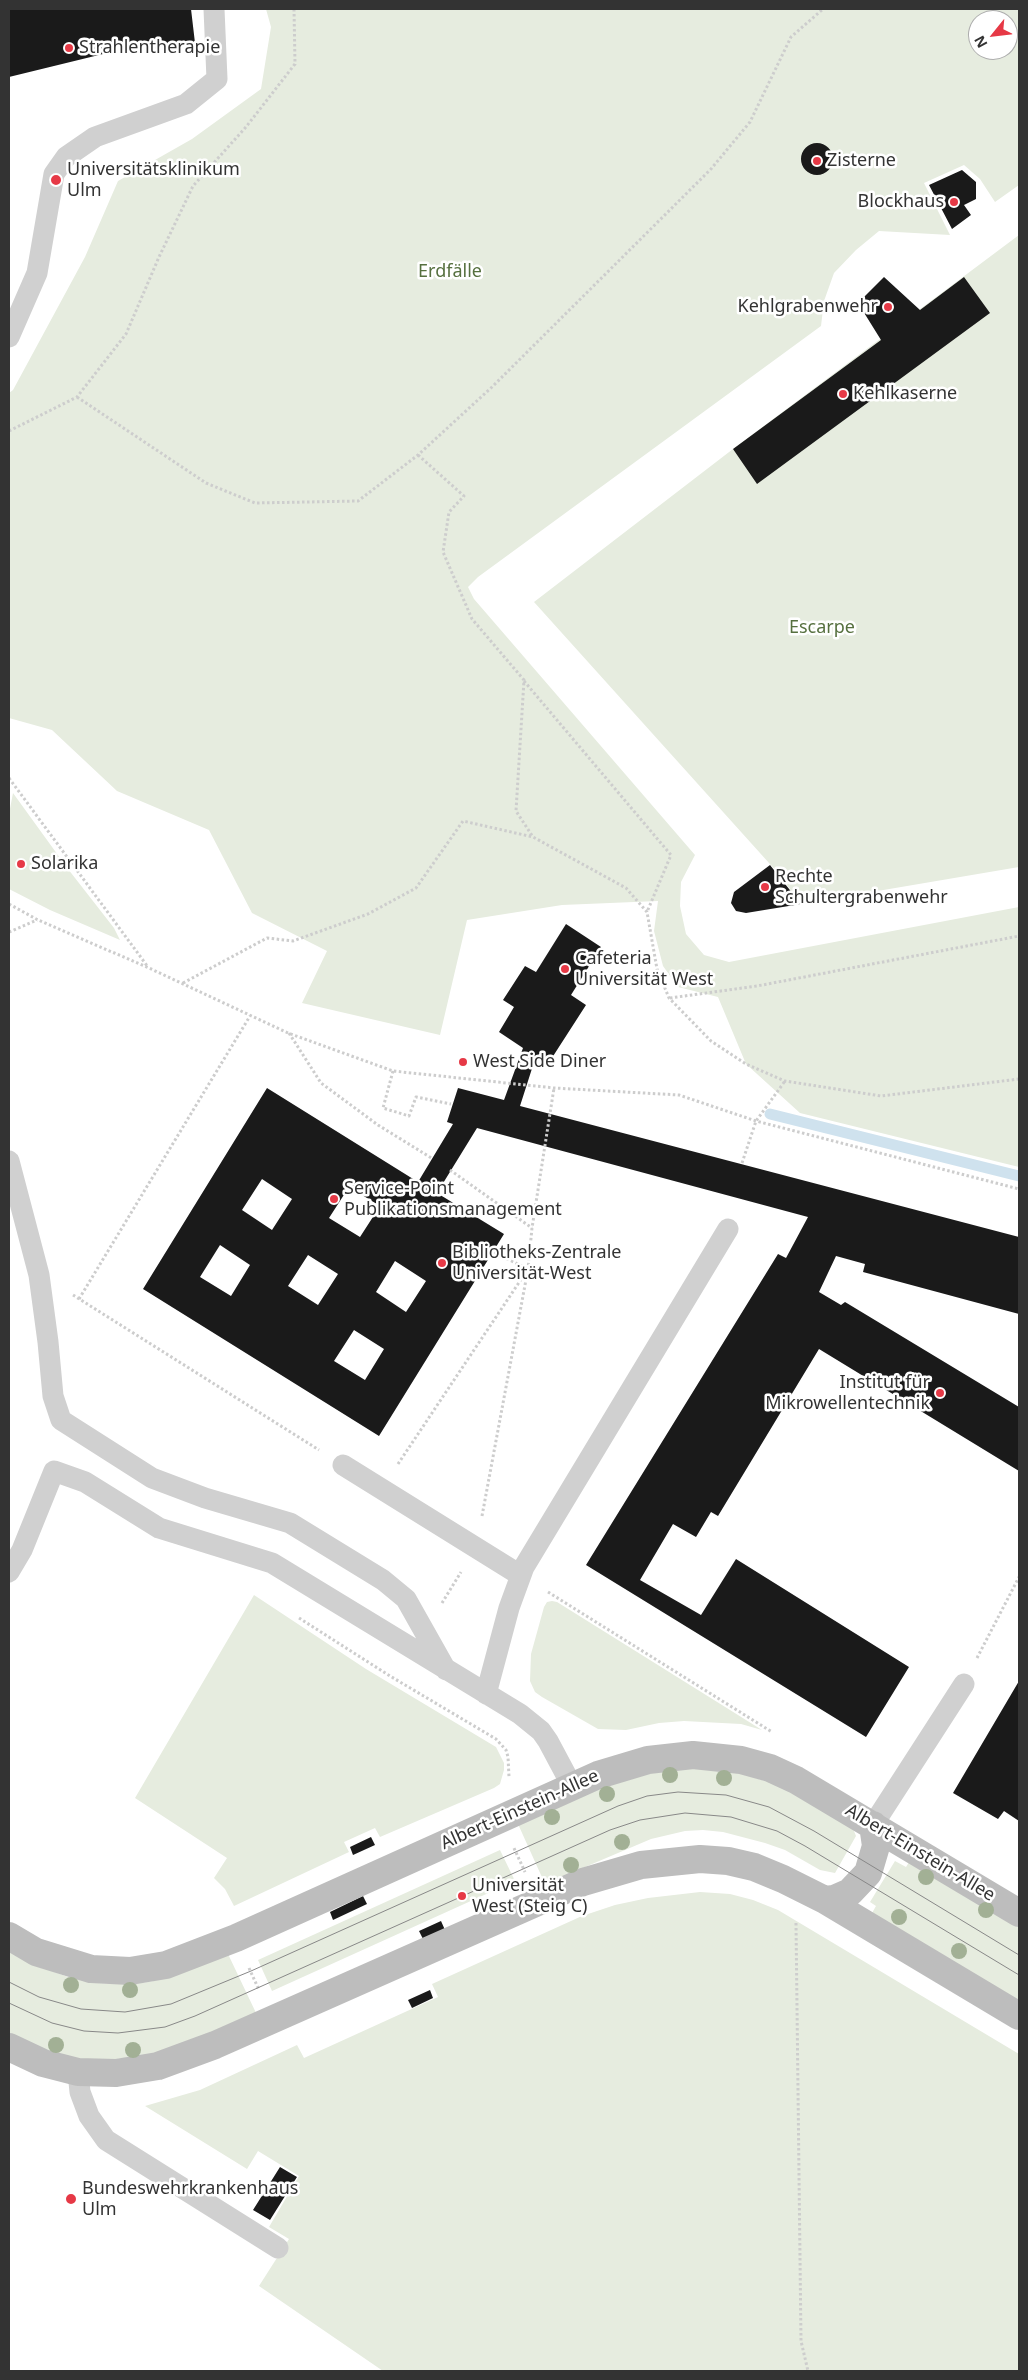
<!DOCTYPE html>
<meta charset="utf-8">
<style>
body{margin:0}
#map{position:relative;width:1028px;height:2380px;overflow:hidden;background:#fff;font-family:"Noto Sans",sans-serif}
canvas{display:block}
.frame{position:absolute;inset:0;border:10px solid #333;pointer-events:none}
.north{position:absolute;left:968px;top:10px;width:50px;height:50px;box-sizing:border-box;background:#fff;border:1px solid #adadad;border-radius:50%;rotate:241deg;font-size:14px;font-weight:700;line-height:20px;text-align:center;color:#333}
.north::after{content:'';display:block;margin:auto;width:18px;height:22px;background:#e63946;clip-path:polygon(50% 0,100% 100%,50% 72%,0 100%)}
</style>
<div id="map">
<canvas width="1028" height="2380"></canvas>
<div class="frame"></div>
<div class="north">N</div>
</div>
<script>
const g = document.querySelector('canvas').getContext('2d');
g.lineJoin = 'round';
function fill(path, color) {
  g.fillStyle = color;
  g.fill(path, 'evenodd');
}
function toPath(rows) {
  const path = new Path2D();
  for (const r of rows) {
    if (r.length === 3) {
      path.moveTo(r[0] + r[2], r[1]);
      path.arc(r[0], r[1], r[2], 0, 2 * Math.PI);
      continue;
    }
    path.moveTo(r[0], r[1]);
    for (let i = 2; i < r.length; i += 2) path.lineTo(r[i], r[i + 1]);
  }
  return path;
}
function strokePath(path, color, width, dash) {
  g.strokeStyle = color;
  g.lineWidth = width;
  g.lineCap = dash ? 'butt' : 'round';
  g.setLineDash(dash || []);
  g.stroke(path);
}
function label(font, color, halo, rows, align = 'center') {
  g.font = font + ' "Noto Sans",sans-serif';
  g.lineWidth = 5;
  g.setLineDash([]);
  g.textBaseline = 'middle';
  g.strokeStyle = halo;
  g.fillStyle = color;
  for (const [text, x, y, turn = 0] of rows) {
    g.save();
    g.translate(x, y);
    g.rotate((+turn || 0) * Math.PI / 180);
    g.textAlign = isNaN(turn) ? turn : align;
    if (halo) g.strokeText(text, 0, 0);
    g.fillText(text, 0, 0);
    g.restore();
  }
}
fill(toPath([
 [266,9,1019,9,1019,185,995,202,980,179,964,165,924,183,950,235,879,231,856,250,834,273,824,301,821,326,478,577,468,587,474,599,695,855,681,882,680,906,686,934,704,955,729,962,1019,907,1019,1167,800,1113,746,1064,718,997,678,987,663,966,654,931,658,901,562,905,467,920,440,1035,302,1003,327,951,252,913,209,830,117,791,52,730,9,718,9,393,13,390,85,257,118,181,192,139,261,89,271,27],
 [978,20,1008,20,1008,50,978,50],
 [1019,235,1019,867,801,904,778,873,534,602,733,449],
 [13,793,68,869,114,928,120,940,50,910,9,889,9,814],
 [254,1595,366,1669,496,1747,504,1763,504,1770,500,1784,494,1788,380,1837,375,1828,344,1842,349,1852,234,1906,225,1889,214,1878,227,1858,135,1798],
 [552,1601,557,1602,762,1730,741,1724,684,1721,659,1723,626,1730,598,1729,542,1697,535,1692,530,1681,531,1654,544,1607,547,1602],
 [683,1767,739,1773,775,1784,852,1826,856,1836,835,1873,820,1870,785,1850,765,1843,723,1832,703,1830,685,1831,651,1839,545,1884,518,1824,611,1784,648,1773],
 [500,1850,515,1881,272,1991,258,1960],
 [911,1859,1019,1925,1019,2002,872,1913,876,1906,870,1902,895,1861,906,1867],
 [700,1892,730,1894,753,1900,778,1910,1019,2054,1019,2371,383,2371,259,2286,289,2239,269,2227,299,2176,258,2151,247,2169,145,2106,200,2090,297,2045,304,2058,438,1997,432,1984,582,1916,615,1905,648,1898],
 [9,1950,46,1969,71,1978,97,1983,123,1984,149,1982,169,1977,228,1954,257,2015,159,2053,103,2061,76,2059,50,2054,9,2034]
]), '#e6ecdf');
strokePath(toPath([
 [770,1114,1019,1176]
]), '#cfe2ee', 11);
fill(toPath([
 [9,9,191,9,195,43,155,53,152,42,9,77],
 [817,159,16],
 [962,170,976,182,976,199,964,205,971,215,952,229,929,185],
 [884,277,920,310,964,277,990,313,757,484,733,449,881,340,858,303],
 [770,865,801,904,746,913,736,911,731,903,734,892],
 [566,924,601,947,571,995,586,1005,548,1064,536,1056,520,1106,1019,1237,1019,1314,863,1272,865,1264,836,1256,819,1292,841,1305,845,1302,1019,1407,1019,1471,819,1349,718,1516,711,1512,696,1537,673,1524,640,1580,701,1615,736,1559,909,1667,866,1737,586,1565,778,1254,786,1258,808,1217,477,1128,437,1193,504,1234,379,1436,143,1289,267,1088,418,1182,453,1124,447,1122,458,1088,504,1100,523,1048,499,1032,514,1007,503,1000,525,966,536,972],
 [262,1179,292,1199,272,1230,242,1210],
 [349,1187,380,1206,360,1237,329,1218],
 [220,1245,250,1265,231,1296,200,1277],
 [308,1255,338,1274,318,1305,288,1286],
 [395,1261,426,1281,406,1312,376,1292],
 [354,1330,384,1349,365,1380,334,1361],
 [1019,1681,1019,1821,1004,1811,998,1819,953,1793],
 [371,1837,375,1845,353,1855,350,1847],
 [363,1896,367,1904,333,1920,330,1912],
 [441,1921,445,1930,423,1939,419,1931],
 [430,1990,433,1998,412,2008,408,2000],
 [280,2167,297,2177,270,2220,253,2210]
]), '#1a1a1a');
strokePath(toPath([
 [77,397,206,483,255,503,358,501,418,455,492,387,711,169,750,122,791,37,823,9],
 [9,431,77,397,126,334,159,257,193,186,246,127,295,64,294,9],
 [418,455,464,496,449,512,443,552,472,619,524,680,516,811,533,837],
 [524,681,671,855,647,912],
 [9,778,148,967],
 [9,904,38,920,149,968,288,1033,393,1071,554,1088,679,1095,756,1121,1019,1189],
 [9,932,37,920],
 [183,983,267,938,293,941,368,914,416,888,463,821,533,837,626,888,647,912,657,969,669,998,711,1041,746,1064,785,1081,881,1096,1019,1079],
 [670,998,757,986,1019,936],
 [289,1033,321,1083,378,1125,433,1159],
 [393,1071,383,1108,409,1116,416,1097,451,1104],
 [742,1163,756,1121,785,1081],
 [450,1170,532,1228],
 [493,1252,528,1269],
 [73,1295,319,1450],
 [79,1299,250,1016],
 [398,1464,526,1272],
 [482,1516,528,1269,532,1228,554,1088],
 [548,1592,772,1732],
 [442,1603,461,1572],
 [299,1618,390,1676,496,1739,506,1750,508,1757,509,1777],
 [977,1658,1019,1577],
 [514,1848,525,1872],
 [796,1923,801,2341,808,2371],
 [249,1968,259,1990]
]), '#cdcdcd', 3, [2.5, 2.5]);
strokePath(toPath([
 [9,337,37,273,54,174,66,157,95,137,186,104,217,79,214,9],
 [9,1161,39,1275,48,1342,53,1396,61,1420,152,1478,205,1498,290,1523,383,1580,406,1599,446,1670],
 [343,1465,520,1575],
 [9,1572,22,1550,54,1471,85,1482,159,1528,272,1563,520,1714,541,1731,548,1741,572,1786],
 [486,1694,509,1608,524,1567,728,1229],
 [873,1825,964,1684],
 [78,2072,80,2092,89,2116,106,2140,278,2248]
]), '#d0d0d0', 21);
strokePath(toPath([
 [825,1900,834,1899,850,1892,868,1873,876,1846,873,1825],
 [9,1936,36,1952,91,1969,130,1971,166,1965,236,1938,598,1775,648,1760,693,1755,741,1760,770,1768,796,1780,1019,1913],
 [9,2047,43,2063,78,2072,116,2073,158,2066,215,2045,583,1882,641,1865,700,1859,728,1861,754,1867,783,1879,825,1900,1019,2016]
]), '#bdbdbd', 28);
strokePath(toPath([
 [9,1982,39,1997,81,2009,125,2012,171,2004,251,1971,618,1806,647,1796,678,1792,726,1795,769,1807,814,1831,1019,1955],
 [9,2003,52,2023,84,2031,118,2033,165,2027,195,2016,610,1830,640,1820,685,1813,731,1817,777,1831,805,1846,1019,1975]
]), '#888', 1);
g.fillStyle = '#a2b095';
for (const [x, y] of [
 [670,1775],
 [724,1778],
 [607,1794],
 [552,1817],
 [622,1842],
 [571,1865],
 [926,1877],
 [986,1910],
 [899,1917],
 [959,1951],
 [71,1985],
 [130,1990],
 [56,2045],
 [133,2050]
]) {
  g.beginPath();
  g.arc(x, y, 8, 0, 2 * Math.PI);
  g.fill();
}
for (const [x, y, r, color] of [
 [69,48,5,"#e63946"],
 [817,161,5,"#e63946"],
 [56,180,6,"#e63946"],
 [954,202,5,"#e63946"],
 [888,307,5,"#e63946"],
 [843,394,5,"#e63946"],
 [21,864,5,"#e63946"],
 [765,887,5,"#e63946"],
 [565,969,5,"#e63946"],
 [463,1062,5,"#e63946"],
 [334,1199,5,"#e63946"],
 [442,1263,5,"#e63946"],
 [940,1393,5,"#e63946"],
 [462,1896,5,"#e63946"],
 [71,2199,6,"#e63946"]
]) {
  const dot = new Path2D();
  dot.arc(x, y, r, 0, 2 * Math.PI);
  g.fillStyle = color;
  g.fill(dot);
  strokePath(dot, '#fff', 2);
}
label('18px', '#333', '#fff', [
 ["Strahlentherapie",79,48],
 ["Zisterne",827,161],
 ["Universitätsklinikum",67,170],
 ["Ulm",67,191],
 ["Blockhaus",944,202,"right"],
 ["Kehlgrabenwehr",878,307,"right"],
 ["Kehlkaserne",853,394],
 ["Solarika",31,864],
 ["Rechte",775,877],
 ["Schultergrabenwehr",775,898],
 ["Cafeteria",575,959],
 ["Universität West",575,980],
 ["West Side Diner",473,1062],
 ["Service-Point",344,1189],
 ["Publikationsmanagement",344,1210],
 ["Bibliotheks-Zentrale",452,1253],
 ["Universität-West",452,1274],
 ["Institut für",930,1383,"right"],
 ["Mikrowellentechnik",930,1404,"right"],
 ["Universität",472,1886],
 ["West (Steig C)",472,1907],
 ["Bundeswehrkrankenhaus",82,2189],
 ["Ulm",82,2210]
], 'left');
label('18px', '#56703f', '#fff', [
 ["Erdfälle",450,272],
 ["Escarpe",822,628]
]);
label('18px', '#333', '#fff', [
 ["Albert-Einstein-Allee",520,1810,-24],
 ["Albert-Einstein-Allee",920,1853,31]
]);
</script>
